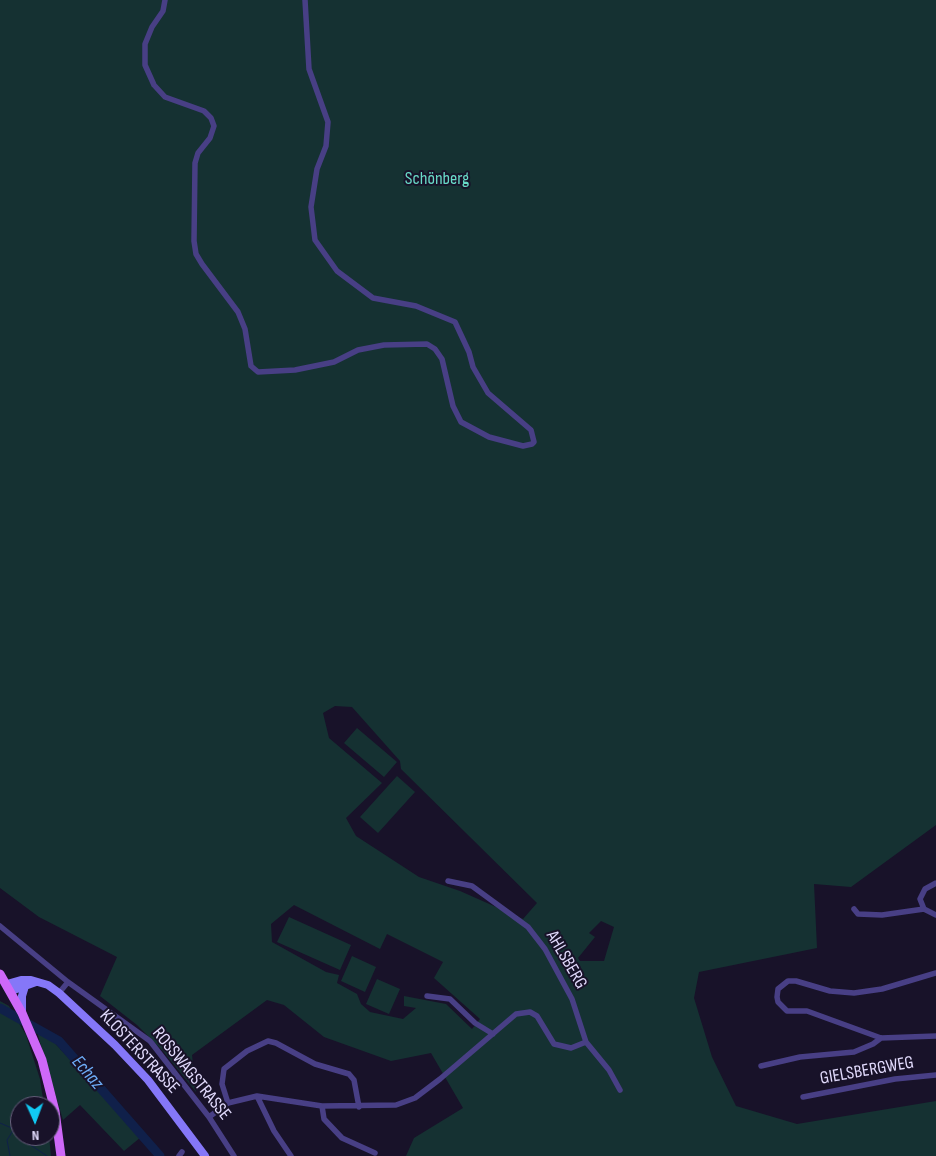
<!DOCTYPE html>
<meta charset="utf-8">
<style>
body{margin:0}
#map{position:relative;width:936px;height:1156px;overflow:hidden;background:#181229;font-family:"Sofia Sans Condensed",sans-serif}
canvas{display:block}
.north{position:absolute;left:10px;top:1096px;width:50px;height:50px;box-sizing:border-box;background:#181229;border:1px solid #69627e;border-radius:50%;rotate:178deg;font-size:14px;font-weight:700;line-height:20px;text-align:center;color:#e2dbfd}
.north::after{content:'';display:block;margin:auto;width:18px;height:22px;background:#11caf4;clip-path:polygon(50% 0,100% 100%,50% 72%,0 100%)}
</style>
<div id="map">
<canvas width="936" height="1156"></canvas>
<div class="north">N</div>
</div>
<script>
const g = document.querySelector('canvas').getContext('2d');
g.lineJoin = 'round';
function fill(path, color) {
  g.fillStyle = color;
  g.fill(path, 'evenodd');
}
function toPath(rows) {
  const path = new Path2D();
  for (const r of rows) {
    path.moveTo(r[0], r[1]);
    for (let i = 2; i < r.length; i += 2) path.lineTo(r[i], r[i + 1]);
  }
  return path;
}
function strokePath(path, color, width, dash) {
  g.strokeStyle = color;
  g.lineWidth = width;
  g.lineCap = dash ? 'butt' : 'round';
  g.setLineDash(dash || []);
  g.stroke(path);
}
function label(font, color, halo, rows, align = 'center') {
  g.font = font + ' "Sofia Sans Condensed",sans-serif';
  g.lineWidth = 4;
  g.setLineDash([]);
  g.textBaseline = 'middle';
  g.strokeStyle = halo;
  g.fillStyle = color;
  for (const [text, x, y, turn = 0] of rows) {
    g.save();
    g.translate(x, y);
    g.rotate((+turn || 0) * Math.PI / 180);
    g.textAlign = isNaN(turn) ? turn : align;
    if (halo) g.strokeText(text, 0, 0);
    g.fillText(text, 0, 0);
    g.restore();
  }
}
fill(toPath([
 [0,0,936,0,936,825,851,887,814,884,817,948,699,972,694,998,712,1057,736,1106,797,1124,936,1101,936,1156,406,1156,414,1138,463,1108,431,1053,391,1061,324,1037,284,1005,267,1000,192,1055,196,1092,163,1051,137,1025,100,996,117,957,39,917,0,888],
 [335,706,352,707,400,761,401,769,537,903,523,919,460,891,419,877,356,836,346,818,382,783,329,738,323,713],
 [294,905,380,949,387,934,443,962,434,978,480,1019,472,1029,446,1004,404,996,404,1006,416,1008,403,1019,370,1012,361,1004,357,994,337,983,339,975,326,972,272,942,271,924],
 [601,921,614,927,604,961,580,961,578,958,595,937,589,933],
 [357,728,397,762,384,777,344,743],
 [397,776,415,792,378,833,360,817],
 [289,917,351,945,340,970,277,942],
 [352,956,376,967,365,992,341,981],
 [377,979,400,989,389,1014,366,1004],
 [0,1001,9,1006,26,1035,40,1079,44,1106,20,1106,20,1136,49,1136,51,1156,0,1156],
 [37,1032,51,1039,141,1137,124,1151,80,1105,63,1120]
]), '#153132');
strokePath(toPath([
 [0,1123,14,1129,20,1138,47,1156],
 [10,1156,7,1140,14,1129]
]), '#10204a', 1);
strokePath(toPath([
 [0,1008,59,1041,160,1156]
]), '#10204a', 9);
strokePath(toPath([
 [165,0,163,11,152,27,145,44,145,65,154,85,165,97,204,111,211,118,214,126,210,138,198,153,195,163,194,241,196,254,202,264,238,312,245,329,251,366,258,372,295,370,334,362,358,350,384,345,427,344,435,349,442,359,453,406,461,422,489,437,523,446,532,444,534,442,531,430,488,393,473,367,469,352,455,322,416,306,373,298,337,271,315,240,311,207,317,169,326,146,328,122,309,69,305,0],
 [448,881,472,886,528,927,545,949,572,999,586,1042,609,1070,620,1090],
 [936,883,925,889,920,899,924,909,936,915],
 [854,909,858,914,882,915,924,909],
 [0,926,68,982,150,1041,209,1117,234,1156],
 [936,973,882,989,854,993,830,991,796,981,788,981,778,989,777,997,778,1002,787,1011,807,1011,881,1038,936,1036],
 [59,993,68,982],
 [427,996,450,999,475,1023,493,1034],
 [761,1066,800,1057,854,1052,873,1044,881,1038],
 [257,1096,274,1131,291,1156],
 [803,1097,895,1079,936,1075],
 [228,1103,222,1084,224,1069,247,1051,268,1041,276,1043,315,1064,349,1074,354,1080,359,1107],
 [322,1106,324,1119,342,1138,375,1153],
 [209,1117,228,1103,257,1096,322,1106,396,1105,415,1098,440,1079,516,1014,530,1012,537,1016,554,1044,571,1048,586,1042],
 [179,1156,182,1152]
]), '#483f85', 5.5);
strokePath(toPath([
 [7,984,21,980,31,980,48,985,59,993,115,1045,148,1080,205,1156],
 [11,991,36,982],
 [22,1013,22,996,25,986]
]), '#8577f8', 8);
strokePath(toPath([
 [0,974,22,1013,42,1060,55,1111,61,1156]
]), '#ce68f8', 9);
label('18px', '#69dbc8', '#181229', [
 ["Schönberg",437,179]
]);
label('18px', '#e2dbfd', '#181229', [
 ["AHLSBERG",566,960,60],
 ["KLOSTERSTRASSE",139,1052,47],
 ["GIELSBERGWEG",867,1071,-10],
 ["ROSSWAGSTRASSE",191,1074,51]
]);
label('italic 19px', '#6eadf8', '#181229', [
 ["Echaz",87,1073,49]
]);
</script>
